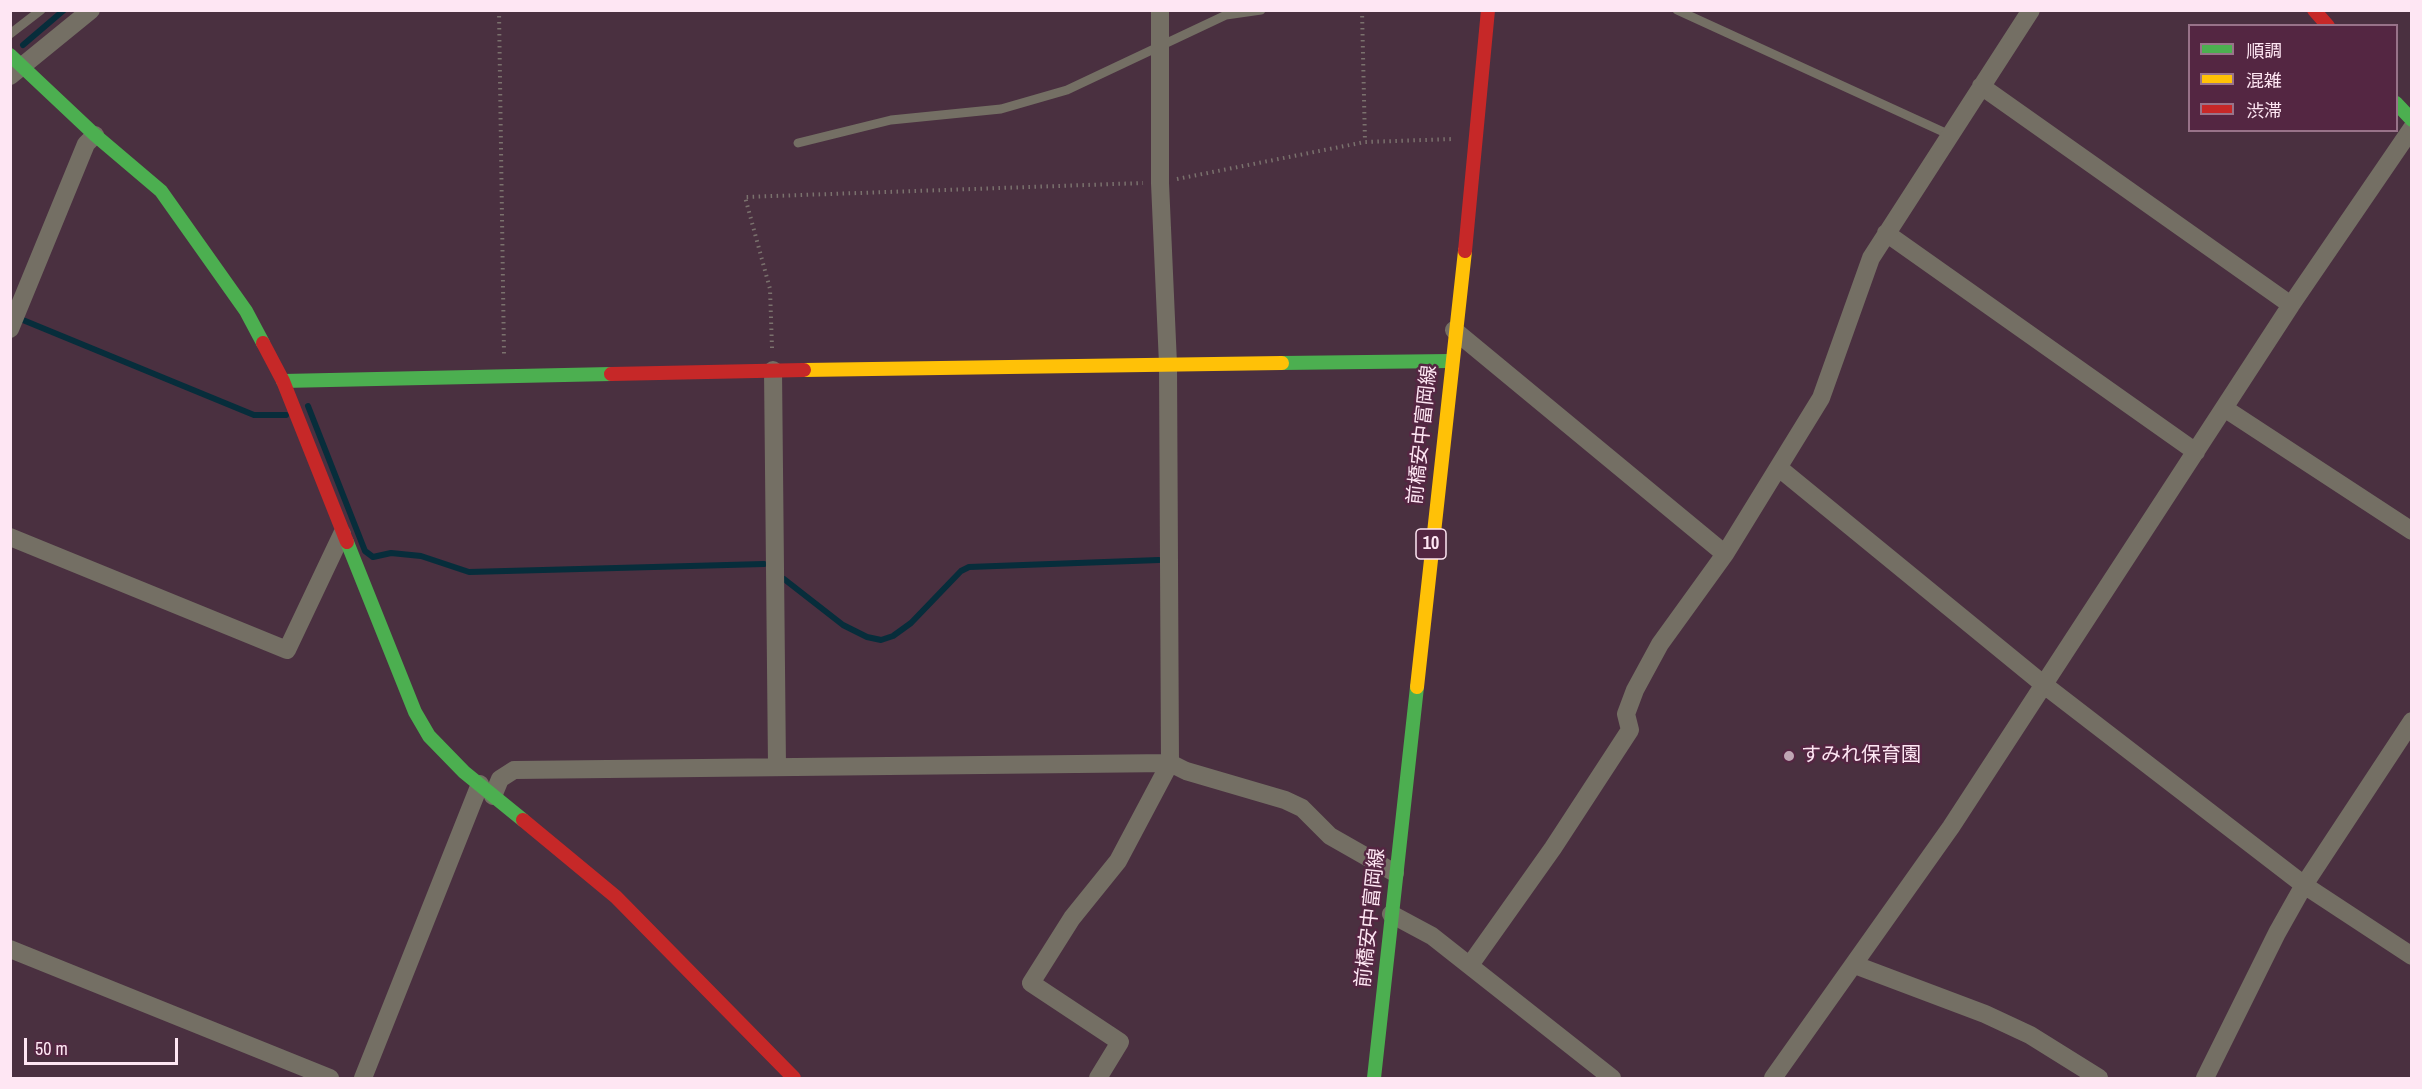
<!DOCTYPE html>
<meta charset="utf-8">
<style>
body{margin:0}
#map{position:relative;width:2422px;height:1089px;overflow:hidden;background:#4a3040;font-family:"Archivo Narrow","Noto Sans JP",sans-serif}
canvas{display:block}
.frame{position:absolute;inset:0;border:12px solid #fee6f3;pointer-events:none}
.legend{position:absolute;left:2188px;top:24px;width:210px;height:108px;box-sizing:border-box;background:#542642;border:2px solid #987389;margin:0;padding:8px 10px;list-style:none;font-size:18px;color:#fee6f3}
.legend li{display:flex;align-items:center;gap:12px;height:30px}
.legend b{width:30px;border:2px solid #987389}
.scale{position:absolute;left:24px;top:1038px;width:154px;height:27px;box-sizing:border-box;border:3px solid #fee6f3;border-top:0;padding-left:8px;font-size:18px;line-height:21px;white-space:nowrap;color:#fee6f3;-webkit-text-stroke:4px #542642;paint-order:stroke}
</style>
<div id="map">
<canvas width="2422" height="1089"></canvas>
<div class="frame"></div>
<ul class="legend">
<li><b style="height:8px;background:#4caf50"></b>順調</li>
<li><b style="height:8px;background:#ffc107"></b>混雑</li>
<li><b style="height:8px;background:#c62828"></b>渋滞</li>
</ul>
<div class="scale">50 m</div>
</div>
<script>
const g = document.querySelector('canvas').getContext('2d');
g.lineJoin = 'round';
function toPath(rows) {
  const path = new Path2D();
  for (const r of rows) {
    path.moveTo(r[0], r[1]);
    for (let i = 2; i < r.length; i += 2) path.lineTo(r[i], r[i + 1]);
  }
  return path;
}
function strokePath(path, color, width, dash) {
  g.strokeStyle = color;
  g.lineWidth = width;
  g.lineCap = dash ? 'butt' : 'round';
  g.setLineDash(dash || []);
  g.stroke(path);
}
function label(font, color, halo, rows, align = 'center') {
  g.font = font + ' "Archivo Narrow","Noto Sans JP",sans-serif';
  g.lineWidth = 5;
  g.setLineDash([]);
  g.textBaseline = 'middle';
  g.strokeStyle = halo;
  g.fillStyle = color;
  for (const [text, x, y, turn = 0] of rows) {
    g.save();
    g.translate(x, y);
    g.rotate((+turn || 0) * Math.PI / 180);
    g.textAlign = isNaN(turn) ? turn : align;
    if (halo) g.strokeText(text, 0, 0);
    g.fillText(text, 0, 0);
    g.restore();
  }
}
strokePath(toPath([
 [23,45,64,10],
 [18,318,254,415,286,415],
 [308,406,365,551,373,557,391,553,421,556,469,572,764,564],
 [784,579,843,625,867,637,881,640,893,636,911,623,961,571,969,567,1159,560]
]), '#072d3b', 6);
strokePath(toPath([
 [499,10,504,355],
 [1362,10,1365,142],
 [1177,179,1365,142,1454,139],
 [772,348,770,289,745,197,1143,183]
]), '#7a716d', 4, [1.5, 4.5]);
strokePath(toPath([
 [1677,10,1950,135],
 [10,34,41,10],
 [798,143,891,120,1001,109,1067,90,1226,15,1261,10]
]), '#746f64', 9);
strokePath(toPath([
 [10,76,91,10],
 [1981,86,2291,305],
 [1886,233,2196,452],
 [10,329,86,144,95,135],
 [1454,330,1725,554],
 [773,370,777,766],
 [2224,408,2412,531],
 [1779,468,2043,684,2304,885,2412,956],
 [10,537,287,650,342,534],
 [493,796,500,779,514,770,1170,763,1186,771,1285,800,1302,808,1330,836,1395,873],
 [1391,914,1432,936,1612,1078],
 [10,949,330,1078],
 [1470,965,1553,848,1630,730,1626,714,1635,690,1660,644,1725,554,1821,398,1871,258,2031,10],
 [1855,965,1985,1014,2030,1035,2099,1078],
 [363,1078,480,784],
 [1098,1078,1120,1042,1031,983,1072,918,1118,861,1170,763,1168,364,1160,183,1160,10],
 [1773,1078,1951,827,2291,305,2412,128],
 [2205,1078,2277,933,2304,885,2412,721]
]), '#746f64', 18);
strokePath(toPath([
 [10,55,95,135,161,191,246,311,263,343],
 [2396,103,2412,120],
 [1282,363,1450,361],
 [283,381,611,374],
 [347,542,415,712,429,736,464,772,523,820],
 [1374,1078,1417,687]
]), '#4caf50', 14);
strokePath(toPath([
 [804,370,1282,363],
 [1417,687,1465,251]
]), '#ffc107', 14);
strokePath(toPath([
 [2314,10,2328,26],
 [1465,251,1488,10],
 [263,343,283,381,347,542],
 [611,374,804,370],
 [523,820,616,897,794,1078]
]), '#c62828', 14);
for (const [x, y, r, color] of [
 [1789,756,6,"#bfa6b4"]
]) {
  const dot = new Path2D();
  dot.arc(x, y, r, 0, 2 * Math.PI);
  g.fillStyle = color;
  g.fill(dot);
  strokePath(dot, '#542642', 2);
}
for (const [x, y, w] of [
 [1431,544,30]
]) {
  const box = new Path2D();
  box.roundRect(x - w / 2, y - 15, w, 30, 4.5);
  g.fillStyle = '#542642';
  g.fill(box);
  strokePath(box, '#fee6f3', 1.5);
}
label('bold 18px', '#fee6f3', null, [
 ["10",1431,544]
]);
label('20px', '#fee6f3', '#542642', [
 ["前橋安中富岡線",1423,435,-84],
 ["前橋安中富岡線",1371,918,-84]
]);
label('20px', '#fee6f3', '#542642', [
 ["すみれ保育園",1801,756]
], 'left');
</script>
